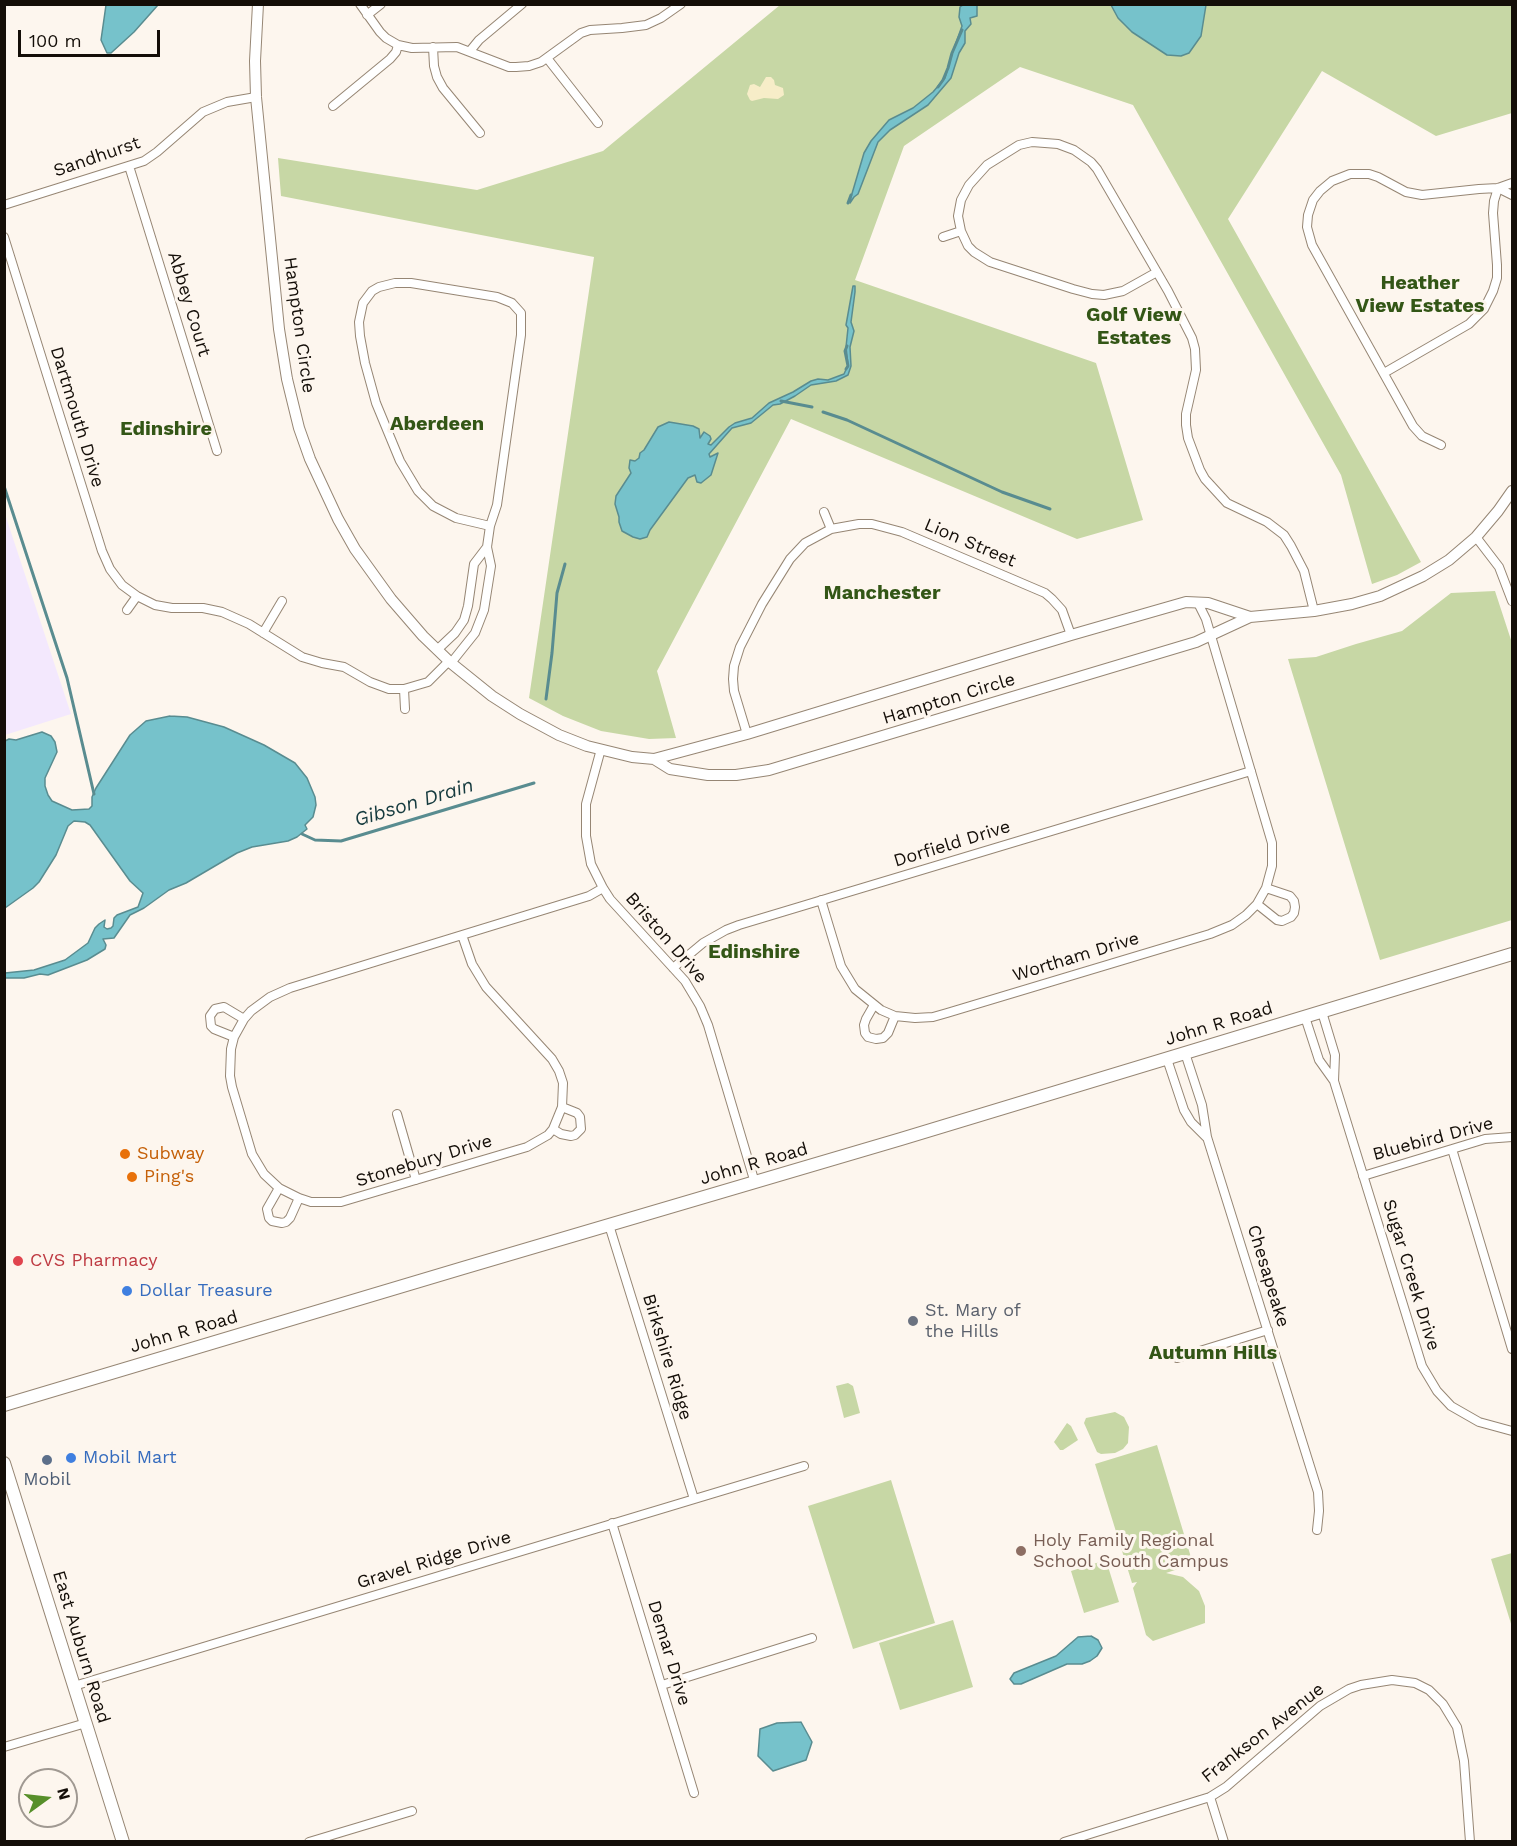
<!DOCTYPE html>
<style>
body{margin:0}
#map{position:relative;width:1517px;height:1846px;overflow:hidden;background:#fdf6ee;font-family:"Work Sans",sans-serif}
canvas{display:block}
.frame{position:absolute;inset:0;border:6px solid #140e08;pointer-events:none}
.north{position:absolute;left:18px;top:1768px;width:60px;height:60px;box-sizing:border-box;background:#fdf6ee;border:2px solid #a09992;border-radius:50%;rotate:75deg;font-size:16px;font-weight:700;line-height:24px;text-align:center;color:#140e08}
.north::after{content:'';display:block;margin:auto;width:21px;height:27px;background:#578f2a;clip-path:polygon(50% 0,100% 100%,50% 72%,0 100%)}
.scale{position:absolute;left:18px;top:30px;width:142px;height:27px;box-sizing:border-box;border:3px solid #140e08;border-top:0;padding-left:8px;font-size:18px;line-height:21px;white-space:nowrap;color:#140e08;-webkit-text-stroke:4px #fdf6ee;paint-order:stroke}
</style>
<div id="map">
<canvas width="1517" height="1846"></canvas>
<div class="frame"></div>
<div class="north">N</div>
<div class="scale">100 m</div>
</div>
<script>
const g = document.querySelector('canvas').getContext('2d');
g.lineJoin = 'round';
function fill(path, color) {
  g.fillStyle = color;
  g.fill(path, 'evenodd');
}
function toPath(rows) {
  const path = new Path2D();
  for (const r of rows) {
    path.moveTo(r[0], r[1]);
    for (let i = 2; i < r.length; i += 2) path.lineTo(r[i], r[i + 1]);
  }
  return path;
}
function strokePath(path, color, width, dash) {
  g.strokeStyle = color;
  g.lineWidth = width;
  g.lineCap = dash ? 'butt' : 'round';
  g.setLineDash(dash || []);
  g.stroke(path);
}
function label(font, color, halo, rows, align = 'center') {
  g.font = font + ' "Work Sans",sans-serif';
  g.lineWidth = 6;
  g.setLineDash([]);
  g.textBaseline = 'middle';
  g.strokeStyle = halo;
  g.fillStyle = color;
  for (const [text, x, y, turn = 0] of rows) {
    g.save();
    g.translate(x, y);
    g.rotate((+turn || 0) * Math.PI / 180);
    g.textAlign = isNaN(turn) ? turn : align;
    if (halo) g.strokeText(text, 0, 0);
    g.fillText(text, 0, 0);
    g.restore();
  }
}
fill(toPath([
 [4,511,71,714,5,735,4,735]
]), '#f3e8fd');
fill(toPath([
 [780,5,1512,5,1512,113,1436,136,1322,71,1228,219,1421,562,1397,575,1372,584,1341,475,1133,105,1020,67,904,146,855,280,1096,363,1143,520,1077,539,791,419,657,671,676,738,649,739,601,731,563,716,529,698,594,257,281,196,278,158,477,190,603,151],
 [1495,591,1512,643,1512,920,1380,960,1288,659,1316,657,1356,644,1402,631,1451,593],
 [848,1383,853,1386,860,1413,844,1418,836,1386],
 [1115,1412,1124,1417,1129,1427,1128,1443,1123,1449,1115,1453,1101,1454,1097,1452,1084,1423,1086,1418],
 [1067,1423,1071,1426,1078,1440,1063,1450,1060,1450,1054,1442],
 [1157,1445,1193,1564,1166,1573,1183,1577,1199,1591,1205,1606,1205,1623,1153,1641,1146,1635,1133,1588,1137,1582,1132,1583,1095,1464],
 [891,1480,935,1623,853,1649,808,1506],
 [1512,1553,1512,1627,1491,1559],
 [1106,1560,1119,1602,1084,1613,1071,1571],
 [953,1620,973,1687,900,1710,879,1643]
]), '#c7d7a5');
fill(toPath([
 [766,77,771,77,774,80,775,85,783,88,784,95,778,99,764,98,752,101,750,100,747,94,750,85,754,84,760,87]
]), '#f7edc8');
const water = toPath([
 [106,5,106,4,158,5,134,32,111,53,107,53,101,40,106,5],
 [963,5,978,5,977,6,977,16,970,18,971,24,965,31,965,43,959,53,951,78,928,105,890,130,878,142,858,194,854,197,850,203,851,197,864,153,871,141,889,120,913,108,933,92,945,78,952,54,962,26,959,17,960,7,963,5],
 [1111,5,1206,5,1201,36,1189,53,1181,56,1167,55,1132,32,1118,18,1111,5],
 [853,286,855,286,855,292,851,322,854,331,850,347,851,366,848,375,836,381,811,385,795,396,780,404,773,405,751,423,732,428,709,454,710,457,718,453,711,475,701,483,697,482,695,475,688,478,650,530,647,537,640,539,633,537,622,531,619,522,619,517,615,504,616,496,631,473,629,468,630,460,635,461,639,458,640,453,644,450,658,427,669,422,693,426,699,429,700,438,704,432,710,436,711,439,708,444,711,445,729,427,735,423,752,418,769,403,793,392,811,381,818,379,828,380,844,374,848,365,846,347,848,328,846,325,853,286],
 [170,716,187,717,224,727,264,745,295,763,307,778,315,797,316,805,313,817,305,825,307,829,297,837,288,841,252,847,237,853,186,883,169,890,144,908,130,915,114,938,103,939,106,945,105,949,87,960,48,975,40,974,24,978,5,978,5,973,34,970,65,960,88,943,95,928,99,924,105,920,104,927,107,929,111,928,113,926,114,918,117,915,138,907,143,893,130,881,90,825,85,822,74,821,68,826,56,855,39,882,33,888,5,908,5,741,9,739,16,740,42,732,51,736,55,742,57,752,45,778,45,786,48,795,52,801,72,810,89,809,92,806,92,797,96,788,130,735,146,721,170,716],
 [1091,1636,1098,1640,1102,1648,1097,1656,1090,1661,1082,1664,1067,1664,1021,1684,1014,1684,1010,1679,1014,1673,1056,1656,1078,1637,1091,1636],
 [801,1722,812,1742,806,1760,773,1771,758,1756,760,1729,777,1723,801,1722]
]);
fill(water, '#76c2cb');
strokePath(water, '#598c90', 1.5);
strokePath(toPath([
 [938,87,943,80,948,68,952,53,962,30],
 [848,203,851,195],
 [846,369,848,366,845,351,847,346],
 [781,401,812,407],
 [823,412,847,420,1002,492,1050,509],
 [4,486,67,678,94,794],
 [546,699,552,653,557,593,565,564],
 [302,834,315,840,341,841,534,783]
]), '#598c90', 3);
const minor = toPath([
 [360,4,380,32,386,38,398,45,412,48,457,47,509,67,516,67,529,66,541,62,581,33,590,30,622,28,646,25,661,18,681,4],
 [367,15,381,4],
 [433,47,434,66,437,77,443,88,480,133],
 [470,51,479,40,522,4],
 [547,58,598,123],
 [333,106,390,59,396,52,398,45],
 [129,166,217,451],
 [1498,188,1512,195],
 [4,205,144,161,157,152,203,112,227,102,256,97],
 [4,237,102,551,110,569,122,585,137,596,155,605,172,608,203,608,222,612,249,624,302,657,322,663,344,667,370,682,389,689,404,689,428,682,449,661],
 [943,237,961,231],
 [1157,272,1123,291,1104,295,1092,294,1073,289,990,262,974,252,968,246,961,231,958,216,961,200,969,185,987,165,1019,145,1032,142,1058,144,1074,150,1091,162,1097,169,1168,291,1192,338,1195,349,1196,370,1186,414,1186,425,1188,438,1200,470,1205,479,1227,503,1267,522,1284,535,1291,546,1304,571,1314,611],
 [1384,373,1469,324,1484,309,1493,291,1497,278,1497,265,1493,213,1494,201,1498,188],
 [1441,445,1422,436,1413,426,1312,245,1307,227,1308,215,1313,200,1320,191,1332,181,1350,174,1369,174,1378,177,1406,192,1422,195,1479,189,1498,188,1512,183],
 [824,512,831,529],
 [1476,537,1499,567,1512,601],
 [127,610,137,596],
 [263,633,282,601],
 [437,650,455,633,464,620,468,606,474,564,487,547],
 [451,663,475,633,484,610,491,566,487,547,490,526,497,505,521,335,521,313,512,303,497,297,411,283,395,283,379,287,372,291,363,303,359,322,360,336,365,363,376,403,400,461,418,491,433,506,456,518,490,526],
 [404,689,405,709],
 [747,734,734,691,733,679,734,666,740,647,762,604,790,559,805,543,831,529,859,524,872,524,902,532,1045,593,1052,599,1062,610,1071,635],
 [601,749,586,804,586,836,591,864,603,888,610,899,685,981,700,1006,708,1025,755,1183],
 [821,900,841,966,855,989,881,1010,895,1016,915,1018,933,1017,947,1013,1210,934,1232,925,1246,915,1257,904,1266,888,1272,866,1272,843,1206,619,1198,603],
 [1257,904,1277,920,1282,921,1291,917,1294,913,1295,907,1294,901,1290,896,1266,888],
 [462,935,472,964,486,987,552,1059,559,1071,563,1083,562,1107,553,1129,548,1135,527,1147,341,1202,311,1202,299,1198,279,1188,264,1174,252,1154,232,1087,230,1076,231,1049,234,1037,244,1019,251,1011,270,997,290,988,462,935,589,896,603,888],
 [673,968,703,943,726,930,739,925,1251,771],
 [874,1005,866,1019,864,1025,865,1033,868,1037,876,1039,883,1038,888,1033,895,1016],
 [1322,1012,1335,1055,1334,1081,1422,1366,1437,1391,1451,1406,1479,1422,1512,1431],
 [1305,1017,1319,1060,1334,1081],
 [234,1037,214,1029,211,1026,210,1016,215,1009,224,1007,244,1019],
 [1185,1053,1202,1105,1207,1137,1318,1492,1319,1511,1317,1530],
 [1167,1059,1184,1110,1191,1122,1206,1137],
 [397,1114,416,1180],
 [553,1129,561,1134,571,1136,575,1135,581,1129,580,1117,577,1113,562,1107],
 [1452,1149,1512,1349],
 [1363,1176,1485,1139,1512,1137],
 [279,1188,267,1209,269,1218,272,1221,282,1223,286,1222,290,1218,299,1198],
 [609,1225,694,1499],
 [1177,1358,1268,1330],
 [612,1523,694,1793],
 [662,1685,812,1638],
 [74,1686,804,1466],
 [4,1747,86,1723],
 [1210,1797,1224,1842],
 [309,1842,412,1811],
 [1064,1842,1210,1797,1226,1787,1320,1706,1349,1689,1361,1685,1392,1680,1415,1683,1429,1690,1443,1704,1457,1727,1464,1761,1470,1842]
]);
const tertiary = toPath([
 [258,4,255,61,256,97,279,329,287,379,299,428,310,459,338,519,355,549,391,599,423,636,451,663,492,696,520,714,559,735,587,746,632,757,654,759,747,734,1071,635,1186,602,1208,603,1250,617],
 [654,759,670,769,708,775,736,775,769,770,1196,642,1250,617,1314,611,1352,604,1380,596,1423,576,1449,560,1476,537,1498,511,1512,491]
]);
const secondary = toPath([
 [4,1405,463,1268,901,1139,1512,954],
 [4,1463,123,1842]
]);
strokePath(minor, '#968674', 10);
strokePath(tertiary, '#968674', 12);
strokePath(secondary, '#968674', 14);
strokePath(minor, '#fff', 8);
strokePath(tertiary, '#fff', 10);
strokePath(secondary, '#fff', 12);
for (const [x, y, r, color] of [
 [125,1154,6,"#e8710a"],
 [132,1177,6,"#e8710a"],
 [18,1261,6,"#e0444e"],
 [127,1291,6,"#3f7fe0"],
 [913,1321,6,"#6b7280"],
 [71,1458,6,"#3f7fe0"],
 [47,1460,6,"#5c6f8a"],
 [1021,1551,6,"#8d6e63"]
]) {
  const dot = new Path2D();
  dot.arc(x, y, r, 0, 2 * Math.PI);
  g.fillStyle = color;
  g.fill(dot);
  strokePath(dot, '#fdf6ee', 2);
}
label('18px', '#140e08', '#fdf6ee', [
 ["Sandhurst",97,157,-19],
 ["Abbey Court",189,304,73],
 ["Hampton Circle",299,325,82],
 ["Dartmouth Drive",77,417,73],
 ["Lion Street",970,543,23],
 ["Hampton Circle",949,699,-17],
 ["Dorfield Drive",952,844,-17],
 ["Briston Drive",666,938,49],
 ["Wortham Drive",1076,957,-17],
 ["John R Road",1219,1024,-17],
 ["Bluebird Drive",1433,1139,-15],
 ["Stonebury Drive",424,1161,-17],
 ["John R Road",754,1164,-16],
 ["Sugar Creek Drive",1411,1275,73],
 ["Chesapeake",1268,1276,73],
 ["John R Road",184,1332,-16],
 ["Birkshire Ridge",667,1357,73],
 ["Gravel Ridge Drive",434,1560,-17],
 ["East Auburn Road",81,1647,73],
 ["Demar Drive",669,1653,73],
 ["Frankson Avenue",1263,1733,-38]
]);
label('18px', '#c56008', '#fdf6ee', [
 ["Subway",137,1154],
 ["Ping's",144,1177]
], 'left');
label('18px', '#be3a42', '#fdf6ee', [
 ["CVS Pharmacy",30,1261]
], 'left');
label('18px', '#366cbe', '#fdf6ee', [
 ["Dollar Treasure",139,1291],
 ["Mobil Mart",83,1458]
], 'left');
label('18px', '#5b616d', '#fdf6ee', [
 ["St. Mary of",925,1311],
 ["the Hills",925,1332]
], 'left');
label('18px', '#4e5e75', '#fdf6ee', [
 ["Mobil",47,1480]
]);
label('18px', '#785e54', '#fdf6ee', [
 ["Holy Family Regional",1033,1541],
 ["School South Campus",1033,1562]
], 'left');
label('bold 20px', '#335616', '#fdf6ee', [
 ["Heather",1420,283],
 ["View Estates",1420,306],
 ["Golf View",1134,315],
 ["Estates",1134,338],
 ["Aberdeen",437,424],
 ["Edinshire",166,429],
 ["Manchester",882,593],
 ["Edinshire",754,952],
 ["Autumn Hills",1213,1353]
]);
label('italic 20px', '#153a3e', '#fdf6ee', [
 ["Gibson Drain",414,803,-17]
]);
</script>
